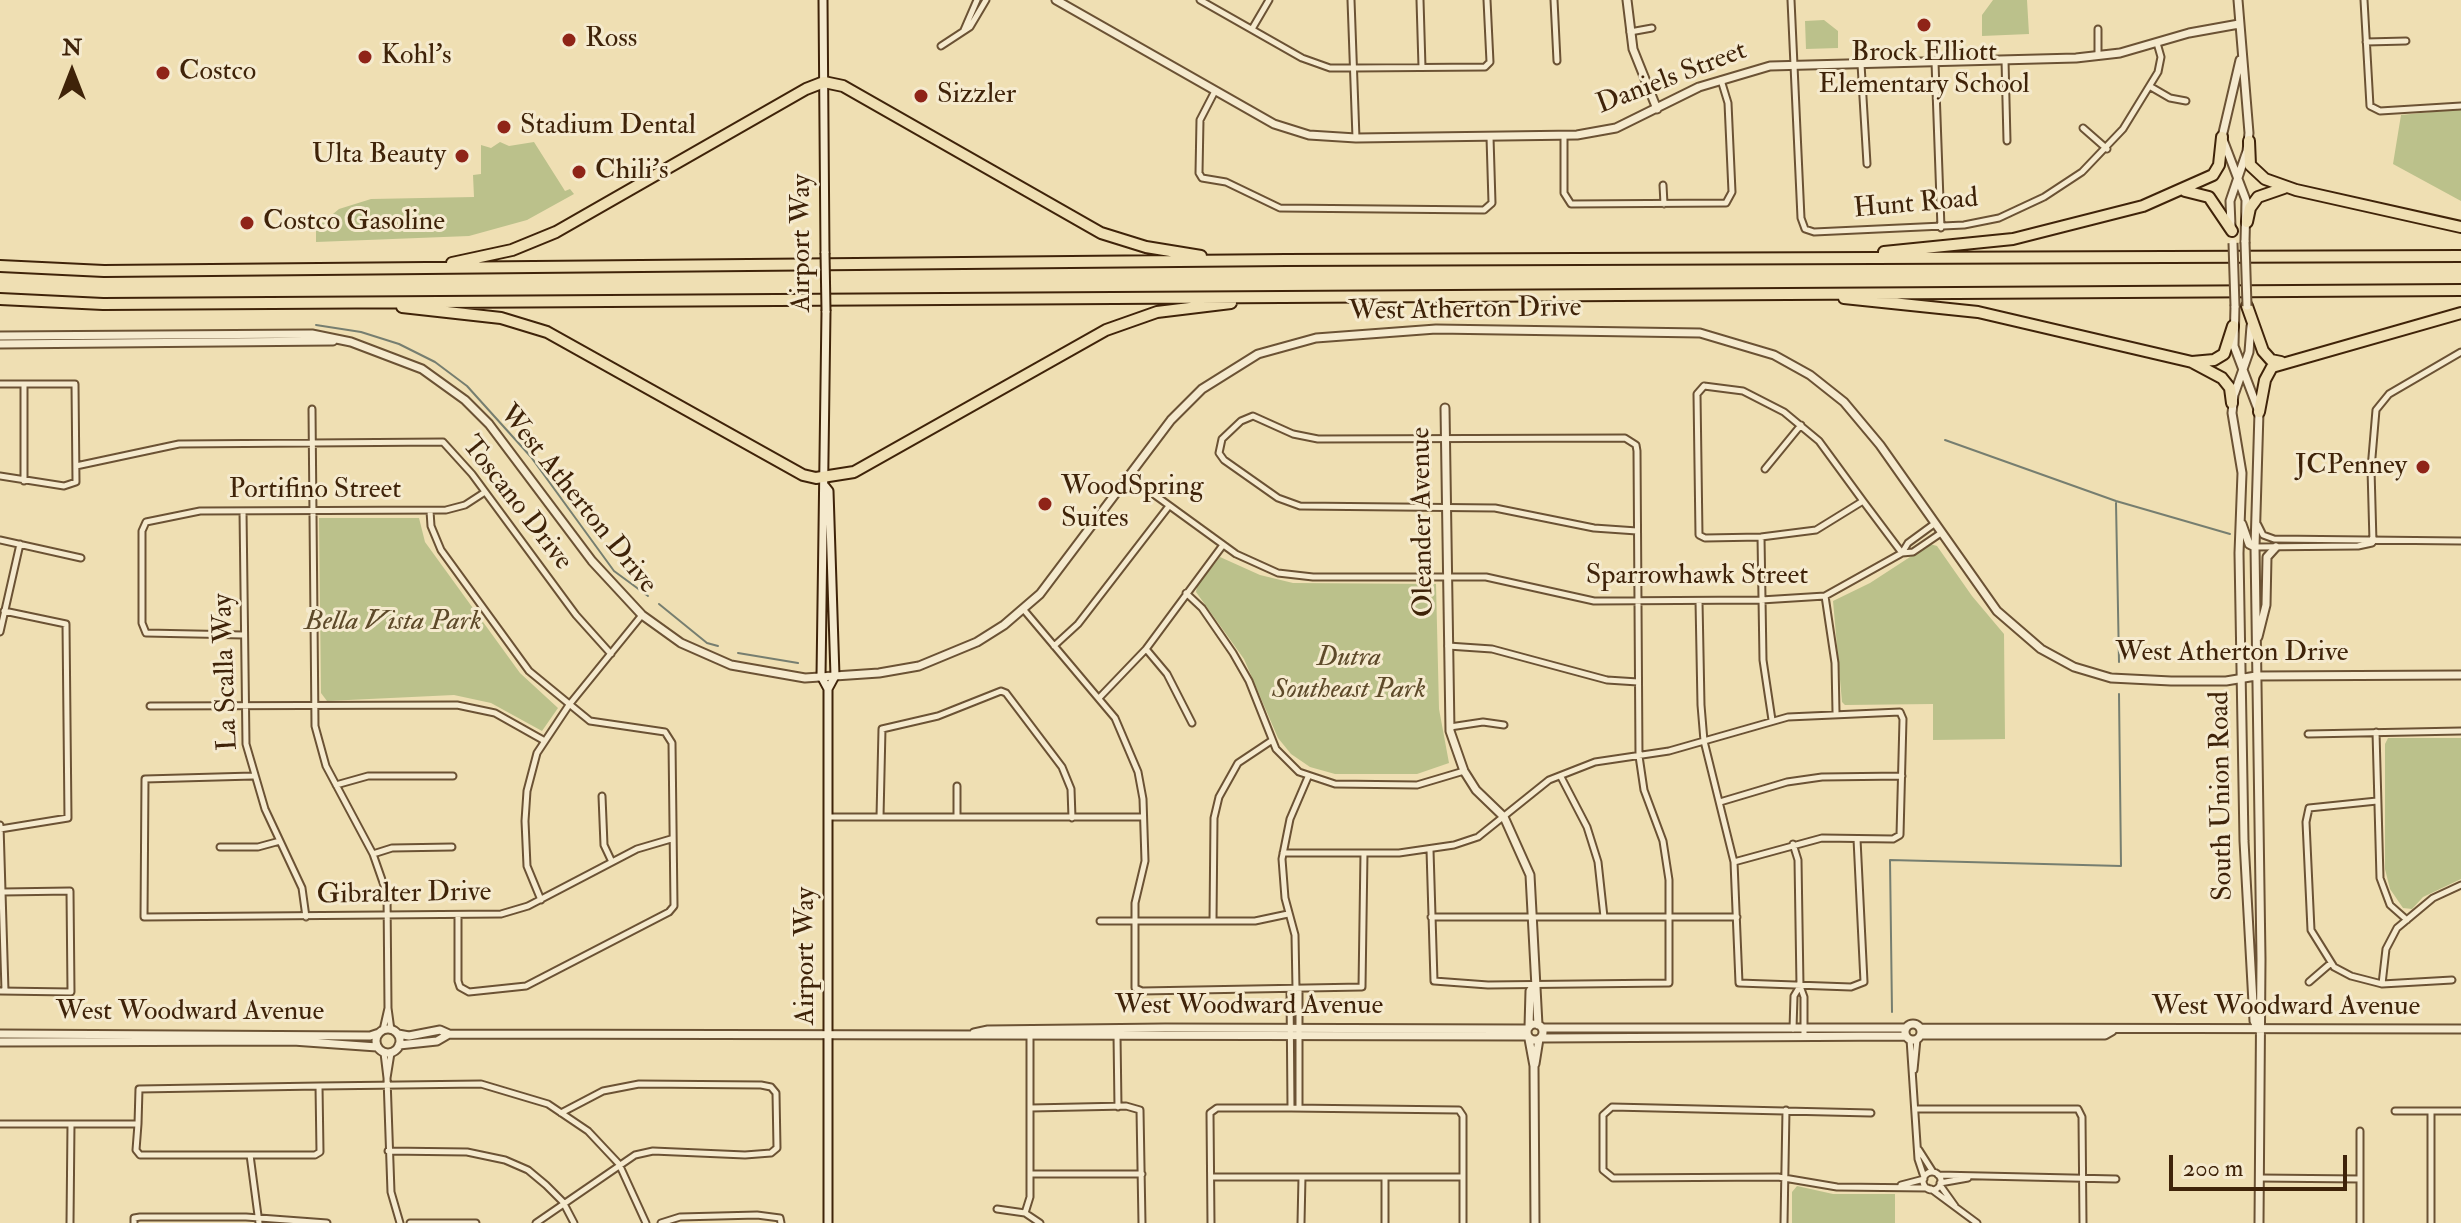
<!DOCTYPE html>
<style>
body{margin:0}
#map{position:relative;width:2461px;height:1223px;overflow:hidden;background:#efdfb3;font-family:"IM FELL Double Pica",serif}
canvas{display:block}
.north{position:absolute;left:32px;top:32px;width:80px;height:80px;-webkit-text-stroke:6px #f5eace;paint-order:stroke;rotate:0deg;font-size:22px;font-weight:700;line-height:32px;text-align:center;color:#3f2309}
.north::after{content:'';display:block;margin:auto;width:28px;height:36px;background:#3f2309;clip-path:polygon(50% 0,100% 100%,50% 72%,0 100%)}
.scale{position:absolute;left:2169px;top:1155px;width:178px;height:36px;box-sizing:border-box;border:4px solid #3f2309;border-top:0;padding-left:10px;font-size:24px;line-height:28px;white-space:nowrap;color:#3f2309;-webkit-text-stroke:6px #f5eace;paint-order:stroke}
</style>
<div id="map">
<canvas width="2461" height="1223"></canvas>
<div class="north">N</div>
<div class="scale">200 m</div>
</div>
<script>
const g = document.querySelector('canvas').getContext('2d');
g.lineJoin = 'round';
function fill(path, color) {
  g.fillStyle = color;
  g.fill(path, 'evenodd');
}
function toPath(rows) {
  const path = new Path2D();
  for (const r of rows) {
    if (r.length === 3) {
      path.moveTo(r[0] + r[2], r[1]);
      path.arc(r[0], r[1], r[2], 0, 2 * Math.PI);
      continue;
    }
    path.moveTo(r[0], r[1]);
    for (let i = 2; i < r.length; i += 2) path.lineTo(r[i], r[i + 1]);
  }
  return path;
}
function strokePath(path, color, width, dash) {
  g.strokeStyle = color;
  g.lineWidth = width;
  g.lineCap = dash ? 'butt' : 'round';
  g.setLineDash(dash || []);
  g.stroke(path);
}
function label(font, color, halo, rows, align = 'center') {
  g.font = font + ' "IM FELL Double Pica",serif';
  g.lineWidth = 6;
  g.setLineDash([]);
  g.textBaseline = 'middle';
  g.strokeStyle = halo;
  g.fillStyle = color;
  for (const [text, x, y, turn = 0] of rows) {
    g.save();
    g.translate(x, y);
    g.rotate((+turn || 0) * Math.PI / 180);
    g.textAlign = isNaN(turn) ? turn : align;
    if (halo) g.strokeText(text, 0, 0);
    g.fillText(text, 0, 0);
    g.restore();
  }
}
fill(toPath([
 [1993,0,2027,0,2029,34,1982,36,1982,15],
 [1824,20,1838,31,1838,48,1806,49,1805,21],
 [2461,109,2461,201,2393,164,2401,115],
 [500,142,509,146,534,142,565,191,570,189,574,194,527,220,469,236,316,242,316,228,339,209,371,199,474,197,473,175,481,174,481,145,491,148],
 [319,518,419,518,425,542,520,673,558,708,542,731,491,703,454,695,327,701,321,693],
 [1930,544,1937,546,1972,596,2004,634,2005,739,1933,740,1933,704,1845,705,1842,702,1833,601,1870,583],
 [1220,557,1260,575,1293,583,1436,584,1439,709,1449,763,1417,774,1335,774,1310,767,1291,754,1278,738,1244,659,1196,592,1197,586],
 [2388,738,2461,738,2461,879,2423,897,2412,909,2403,908,2390,889,2385,869,2385,744],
 [1797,1186,1833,1194,1895,1194,1895,1223,1792,1223,1792,1192]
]), '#bbc18b');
strokePath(toPath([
 [316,325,361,332,399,344,435,362,467,386,531,457,614,571,648,596],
 [1945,440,2116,501,2230,534],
 [2116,503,2119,662],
 [659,604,707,643,718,646],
 [738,653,798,663],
 [1892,1012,1890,860,2121,866,2119,694]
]), '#767e70', 2);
const minor = toPath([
 [1200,0,1302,58,1330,68,1354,68,1485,67,1490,62,1487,0],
 [1351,0,1356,138],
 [1420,0,1422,67],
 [1554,0,1557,61],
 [1791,0,1801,218,1805,229,1814,232,1964,225,1999,218,2044,197,2082,172,2123,129,2158,72,2161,57,2157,43],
 [2364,0,2370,106,2380,111,2461,106],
 [1252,29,1269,0],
 [2098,29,2098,56],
 [964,30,977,0],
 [1630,32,1652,28],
 [2366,42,2406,41],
 [941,46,970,27,986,0],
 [2005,60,2007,141],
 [1935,62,1941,228],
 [1861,64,1867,164],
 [2151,87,2170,98,2186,101],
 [1215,91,1200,120,1199,173,1202,178,1226,182,1280,208,1484,210,1492,203,1490,137],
 [2083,128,2107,149],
 [1564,136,1564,193,1571,204,1726,203,1732,192,1728,103,1721,80],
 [1663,185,1664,204],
 [0,384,75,384,76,482,64,486,0,476],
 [1704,386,1743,391,1784,412,1819,441,1863,501,1816,530,1761,537,1705,538,1699,535,1697,394,1704,386],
 [312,409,315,726,326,766,373,854,387,894,388,1008],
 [76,466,179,444,443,442,472,474,576,615,611,654],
 [1765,469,1801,425],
 [1130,477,1236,554,1278,573,1313,577,1486,577,1594,601,1761,600,1825,596,1902,553,1863,501],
 [24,481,24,385],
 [243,511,246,744,265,809,302,888,306,917],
 [430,511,431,526,441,550,529,671,590,721,665,732,672,743,674,906,669,912,526,986,469,992,460,987,458,981,458,915],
 [1934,524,1908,543,1902,553,1913,552,1941,533],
 [2258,525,2263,535,2274,539,2461,541],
 [1761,537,1763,660,1772,720],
 [0,540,81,558],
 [2373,542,2371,469,2376,410,2389,394,2461,352],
 [2255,547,2358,546,2372,543],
 [1186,593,1202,608,1233,653,1249,681,1276,749,1299,772,1335,784,1417,785,1464,771],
 [1825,596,1835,663,1836,712],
 [1699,601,1701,705,1704,741,1734,862,1739,983,1851,987,1864,982,1857,839],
 [1024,610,1115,718,1138,772,1143,799,1145,861,1135,903,1135,988,1142,991,1362,987,1364,853],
 [0,632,20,544],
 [243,635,146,633,142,623,142,531,146,522,200,511,446,510,465,505,485,492],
 [1054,646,1078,624,1169,506],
 [1448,646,1492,649,1607,680,1638,682],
 [1146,649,1167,674,1192,723],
 [1100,697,1146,649,1223,545],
 [150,706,457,705,495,713,543,740],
 [1450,727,1483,722,1504,725],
 [2376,732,2380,878,2390,905,2407,920],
 [2308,734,2461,731],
 [253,776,145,779,144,917,501,914,528,906,637,849,671,839],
 [1561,777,1587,827,1598,862,1604,917],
 [336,785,368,776,453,776],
 [957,786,957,817],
 [602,796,604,845,612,862],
 [2377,801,2309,808,2306,822,2311,930,2334,967,2351,976,2382,984,2452,980],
 [1720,802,1787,782,1822,777,1902,776],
 [828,817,1143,817],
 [880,817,882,729,938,716,1001,691,1006,693,1062,767,1071,789,1072,818],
 [0,825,5,991],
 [0,829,68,818,66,624,4,611],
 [1793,844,1798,860,1800,986],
 [220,847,258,847,280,841],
 [1430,850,1434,981,1488,985,1669,983,1669,880,1663,841,1644,790,1639,756,1637,451,1636,445,1625,438,1318,439,1293,434,1253,416,1241,421,1222,439,1219,453,1224,460,1278,498,1300,506,1495,508,1594,528,1637,531],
 [1283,853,1399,853,1454,845,1478,837,1549,780,1595,762,1669,751,1788,717,1900,712,1903,719,1900,835,1893,839,1822,838,1734,862],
 [373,854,392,848,452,847],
 [541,900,527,866,525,821,527,791,537,753,569,705,642,615],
 [1431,917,1737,917],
 [1100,921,1255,921,1288,914],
 [1213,921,1214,818,1219,797,1238,763,1271,741],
 [2309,982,2331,963],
 [2382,984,2386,949,2397,928,2433,898,2461,885],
 [1290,989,1291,1108],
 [1296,989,1295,935,1285,898,1282,859,1290,819,1308,777],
 [0,991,71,992,70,891,3,892],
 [1793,1029,1794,996,1800,986,1804,997,1804,1036],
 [383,1030,388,1008,391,1030],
 [1117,1035,1118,1107],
 [1030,1038,1030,1197,1025,1213,1040,1223],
 [1910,1039,1918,1159,1924,1177],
 [384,1053,387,1078,391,1053],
 [1914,1070,1917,1039],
 [387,1078,391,1192,400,1223],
 [1031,1108,1126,1106,1140,1110,1142,1223],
 [1299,1108,1299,989],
 [1916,1109,2078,1109,2082,1117,2083,1223],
 [2395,1111,2461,1111],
 [2431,1111,2431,1223],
 [1871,1113,1612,1107,1603,1115,1603,1170,1613,1178,1778,1177,1837,1187,1928,1188],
 [0,1124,138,1124,136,1150,140,1155,315,1155,320,1152,319,1086,481,1084,548,1104,588,1131,619,1164,646,1223],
 [138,1124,139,1089,319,1086],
 [2360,1131,2360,1223],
 [1919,1150,1933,1172],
 [388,1151,467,1152,505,1160,528,1170,546,1185,563,1202,574,1223],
 [250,1155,259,1223],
 [1932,1181,9],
 [1030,1174,1142,1174],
 [1938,1175,2116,1179],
 [1211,1177,1463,1177],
 [2260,1178,2360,1179],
 [1940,1183,1968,1178],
 [1901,1185,1924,1179],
 [1940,1185,1955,1206],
 [1931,1189,1977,1223],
 [997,1209,1025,1213],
 [70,1223,71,1124],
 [134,1223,134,1218,140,1217,246,1217,327,1223],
 [410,1223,476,1223],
 [536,1223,635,1155,653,1151,745,1155,771,1153,777,1148,776,1093,771,1087,761,1085,639,1084,603,1091,561,1113],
 [661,1223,680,1217,757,1215,780,1218,781,1223],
 [1211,1223,1210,1113,1217,1108,1291,1108,1459,1110,1463,1116,1463,1223],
 [1301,1223,1302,1177],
 [1385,1223,1385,1177],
 [1784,1223,1786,1110]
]);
const tertiary = toPath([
 [1056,0,1274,124,1309,135,1356,138,1577,135,1616,128,1699,87,1770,66,2076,58,2120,53,2189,33,2239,24],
 [1627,0,1633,49,1657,109],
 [2240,60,2222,137,2246,200,2245,242],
 [2231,226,2230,201,2247,151,2249,133,2238,0],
 [2235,306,2234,346,2259,412,2255,547,2261,959,2259,1223],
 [2251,326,2249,352,2234,395,2232,413,2242,473,2239,553,2244,841,2254,1021,2259,1030],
 [0,336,312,334,351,342,422,369,465,400,489,424,592,561,642,615,681,643,731,665,805,678,879,673,919,666,977,642,1004,625,1040,594,1171,420,1202,389,1258,354,1316,338,1436,329,1700,333,1774,355,1810,375,1844,402,1880,445,1997,611,2041,649,2074,667,2111,678,2171,681,2226,681,2256,676,2461,675],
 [0,344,333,341],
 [1445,408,1450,731,1464,771,1476,790,1504,817,1530,875,1538,1025],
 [2242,524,2249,544,2255,547],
 [2258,637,2266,605,2267,557,2276,547],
 [1535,1032,8],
 [1913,1032,8],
 [1529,1027,1530,991,1534,985],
 [1542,1028,1906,1028],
 [1920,1028,2461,1029],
 [388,1041,12],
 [974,1033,988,1030,1165,1028,1527,1029],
 [0,1034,370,1036,379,1033],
 [398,1034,409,1036,440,1030,449,1034,437,1041,399,1045],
 [449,1034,1527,1036],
 [1921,1035,2105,1035,2112,1031],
 [1542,1038,1906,1036],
 [1529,1039,1534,1066,1535,1223],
 [0,1042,293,1041,377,1047],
 [1535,1064,1539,1039]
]);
const secondary = toPath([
 [823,0,825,253],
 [826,311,821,676,828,689,828,1223],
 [825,486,829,491,835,676,828,689]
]);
const motorway = toPath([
 [2249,141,2250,165,2265,179,2296,190,2461,227],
 [2185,191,2209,197,2232,231],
 [2247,222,2250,208,2258,197,2284,188],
 [1884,252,2013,239,2143,206,2213,175,2219,165,2222,137],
 [452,263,512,250,556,232,806,89,824,82,843,86,1101,233,1146,247,1201,256],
 [0,266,104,271,1286,260,2461,256],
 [1844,298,1978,312,2192,362,2222,378,2230,388,2232,403],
 [0,299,103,304,2461,290],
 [2247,306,2263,351,2271,360,2281,362],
 [402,307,501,318,547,332,803,475,816,478,854,472,1106,330,1157,312,1231,303],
 [2192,362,2214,360,2224,354,2233,326],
 [2259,412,2265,380,2272,367,2461,313]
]);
strokePath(minor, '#6b5234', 9);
strokePath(tertiary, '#6b5234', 11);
strokePath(secondary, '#3f2309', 11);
strokePath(motorway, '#3f2309', 14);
strokePath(minor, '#f5eace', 5);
strokePath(tertiary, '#f5eace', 7);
strokePath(secondary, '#f5eace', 7);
strokePath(motorway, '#efdfb3', 10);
const tertiaryBridge = toPath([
 [2245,242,2247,306],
 [2233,243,2235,306]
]);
const secondaryBridge = toPath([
 [825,253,826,311]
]);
strokePath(tertiaryBridge, '#6b5234', 11, []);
strokePath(secondaryBridge, '#3f2309', 11, []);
strokePath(tertiaryBridge, '#f5eace', 7);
strokePath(secondaryBridge, '#f5eace', 7);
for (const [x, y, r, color] of [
 [1924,25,8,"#8f2418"],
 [569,40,8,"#8f2418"],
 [365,57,8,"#8f2418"],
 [163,73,8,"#8f2418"],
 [921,96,8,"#8f2418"],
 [504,127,8,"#8f2418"],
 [462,156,8,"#8f2418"],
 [579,172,8,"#8f2418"],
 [247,223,8,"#8f2418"],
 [2423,467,8,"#8f2418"],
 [1045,504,8,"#8f2418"]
]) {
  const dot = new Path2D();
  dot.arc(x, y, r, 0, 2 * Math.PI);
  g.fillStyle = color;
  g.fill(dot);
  strokePath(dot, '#f5eace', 3);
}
label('28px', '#3f2309', '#f5eace', [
 ["Ross",585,40],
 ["Brock Elliott",1924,54,"center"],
 ["Elementary School",1924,86,"center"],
 ["Kohl's",381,57],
 ["Costco",179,73],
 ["Sizzler",937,96],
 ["Stadium Dental",520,127],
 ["Ulta Beauty",446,156,"right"],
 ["Chili's",595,172],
 ["Costco Gasoline",263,223],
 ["JCPenney",2407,467,"right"],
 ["WoodSpring",1061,488],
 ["Suites",1061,520]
], 'left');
label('28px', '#3f2309', '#f5eace', [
 ["Daniels Street",1672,79,-21],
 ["Hunt Road",1916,205,-5],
 ["Airport Way",803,243,-90],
 ["West Atherton Drive",1465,311,-1],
 ["Portifino Street",315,491],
 ["West Atherton Drive",577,500,51],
 ["Toscano Drive",516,504,52],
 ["Oleander Avenue",1424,522,-91],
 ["Sparrowhawk Street",1697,577],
 ["West Atherton Drive",2232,654],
 ["La Scalla Way",227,672,-92],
 ["South Union Road",2223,796,-91],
 ["Gibralter Drive",404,895,-1],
 ["Airport Way",807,956,-90],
 ["West Woodward Avenue",1249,1007],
 ["West Woodward Avenue",2286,1008],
 ["West Woodward Avenue",190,1013]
]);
label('italic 28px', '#5e4a2a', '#f5eace', [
 ["Bella Vista Park",393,623],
 ["Dutra",1349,659],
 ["Southeast Park",1349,691]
]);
</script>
